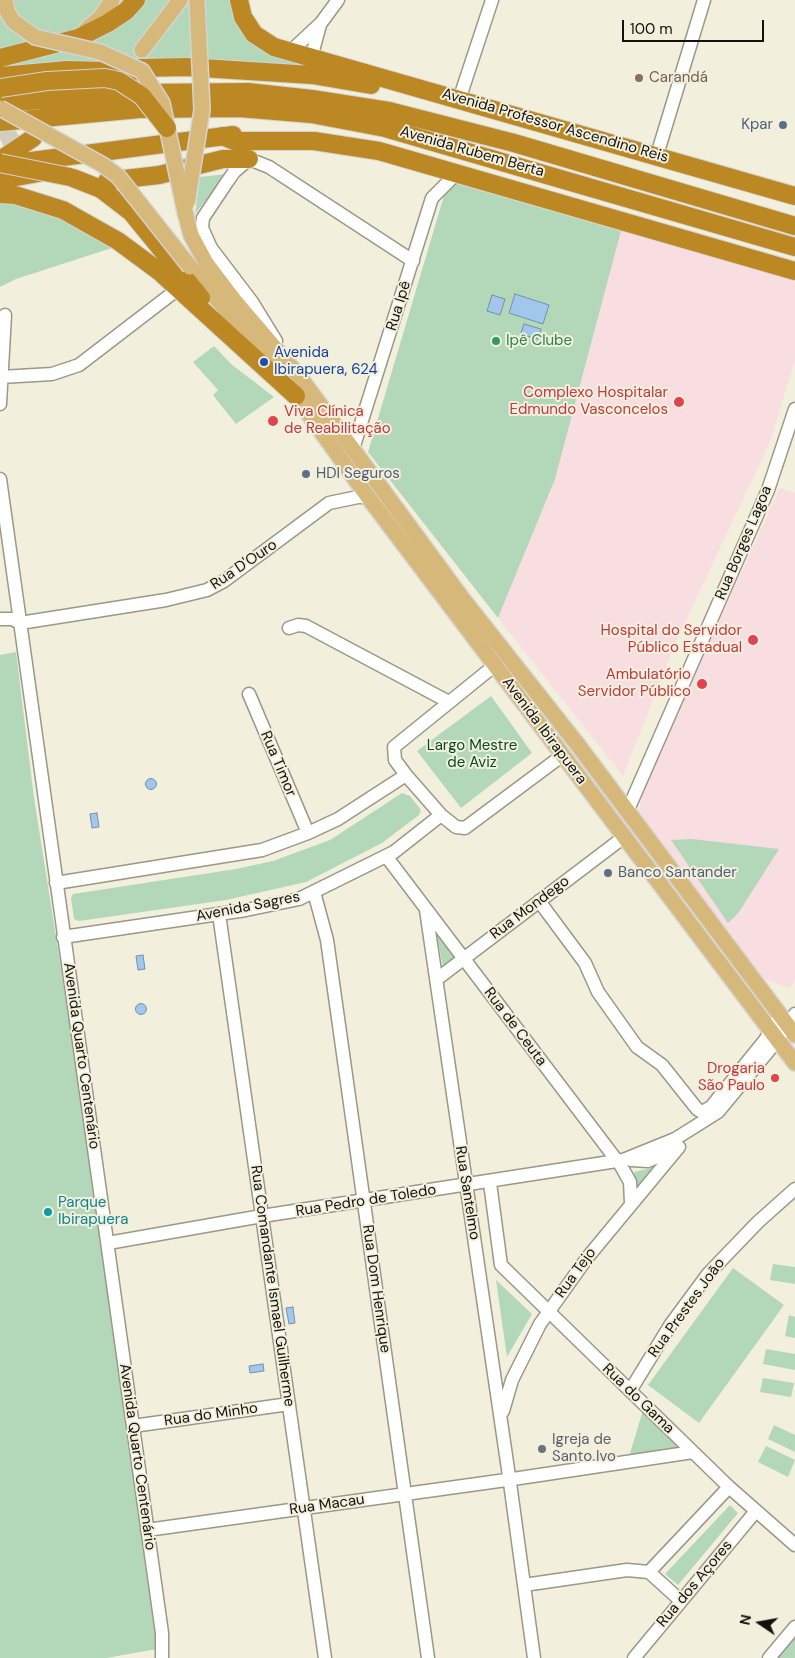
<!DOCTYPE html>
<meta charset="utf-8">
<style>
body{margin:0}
#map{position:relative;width:795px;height:1658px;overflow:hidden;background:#f3efdd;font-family:"DM Sans",sans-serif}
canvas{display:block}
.north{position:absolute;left:735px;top:1598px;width:50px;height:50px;-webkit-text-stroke:4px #f3efdd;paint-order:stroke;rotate:282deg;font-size:14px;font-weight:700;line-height:20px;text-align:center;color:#12110b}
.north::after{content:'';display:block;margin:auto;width:18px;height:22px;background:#12110b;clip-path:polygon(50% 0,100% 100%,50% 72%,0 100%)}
.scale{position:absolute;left:622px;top:20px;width:142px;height:22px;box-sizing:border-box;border:2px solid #12110b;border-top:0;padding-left:6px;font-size:15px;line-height:18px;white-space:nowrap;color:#12110b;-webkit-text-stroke:4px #f3efdd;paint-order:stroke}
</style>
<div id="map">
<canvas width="795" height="1658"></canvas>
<div class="north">N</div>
<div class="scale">100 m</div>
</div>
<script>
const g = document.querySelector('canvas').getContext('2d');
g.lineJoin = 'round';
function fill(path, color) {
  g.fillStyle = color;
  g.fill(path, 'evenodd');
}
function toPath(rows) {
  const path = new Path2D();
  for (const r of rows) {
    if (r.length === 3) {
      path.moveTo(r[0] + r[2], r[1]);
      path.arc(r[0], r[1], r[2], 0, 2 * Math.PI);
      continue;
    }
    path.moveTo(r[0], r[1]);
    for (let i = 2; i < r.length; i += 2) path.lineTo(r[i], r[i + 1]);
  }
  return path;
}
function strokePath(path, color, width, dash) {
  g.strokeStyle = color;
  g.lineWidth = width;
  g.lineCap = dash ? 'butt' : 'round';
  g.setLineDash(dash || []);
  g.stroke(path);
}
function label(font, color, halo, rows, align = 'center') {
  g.font = font + ' "DM Sans",sans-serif';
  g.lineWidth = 4;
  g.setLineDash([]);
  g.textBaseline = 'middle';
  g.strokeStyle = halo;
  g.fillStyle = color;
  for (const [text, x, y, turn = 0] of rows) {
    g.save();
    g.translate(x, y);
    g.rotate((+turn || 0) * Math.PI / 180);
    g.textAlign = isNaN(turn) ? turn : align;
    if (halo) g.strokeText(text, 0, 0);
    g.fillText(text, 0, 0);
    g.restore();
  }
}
fill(toPath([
 [621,231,795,281,795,360,769,444,677,639,623,776,498,618,555,479],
 [780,488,795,493,795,979,790,988,764,979,639,811,644,787]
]), '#f8dde1');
fill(toPath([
 [0,0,233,0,239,22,342,69,134,61,0,67],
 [226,174,195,214,200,177],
 [454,183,621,231,555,479,498,618,368,452,446,189],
 [0,198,65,215,118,246,16,279,0,287],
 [214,346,231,364,274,397,236,424,213,395,218,390,193,362],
 [16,652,34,798,73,1044,157,1649,106,1658,0,1658,0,655],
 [491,696,532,753,461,808,417,751],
 [402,793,410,796,421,810,419,815,382,843,306,882,226,900,79,921,74,919,71,898,73,894,236,869,273,861,330,840],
 [692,839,779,849,739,912,728,923,671,840],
 [436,932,454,957,443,966],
 [655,1167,638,1185,634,1172],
 [773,1264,795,1267,795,1284,770,1280],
 [733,1268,784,1305,699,1423,648,1385],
 [496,1280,532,1314,507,1357],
 [789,1315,795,1317,795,1338,785,1336],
 [766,1349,795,1354,795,1370,763,1364],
 [763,1378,794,1383,791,1397,760,1392],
 [643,1410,684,1450,629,1457],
 [774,1425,795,1435,795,1452,768,1439],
 [766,1446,795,1460,788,1477,758,1462],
 [730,1505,738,1513,678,1585,665,1574],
 [795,1637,795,1658,778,1658]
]), '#b3d7b9');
const water = toPath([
 [515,294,549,305,543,324,509,313,515,294],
 [492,295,505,299,500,315,487,311,492,295],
 [524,324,541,329,538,339,527,336,525,342,519,340,524,324],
 [151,784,5.5],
 [97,813,99,827,92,828,90,814,97,813],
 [143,955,145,969,138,970,136,956,143,955],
 [141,1009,5.5],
 [293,1307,295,1323,289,1324,286,1308,293,1307],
 [263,1364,264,1371,250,1373,249,1366,263,1364]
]);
fill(water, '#a2c7ed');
strokePath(water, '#7790a9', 1);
strokePath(toPath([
 [76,102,119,71,142,50],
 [0,139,42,118]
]), '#d1cebe', 18, [18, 9]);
const minor = toPath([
 [290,52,321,23,338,0],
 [311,58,320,25],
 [459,100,492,0],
 [657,155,704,0],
 [276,341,252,302,211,248,202,228,203,218,225,185,234,172,249,159,269,167,413,261],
 [1,377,52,374,79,365,178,289],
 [0,404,5,315],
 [353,449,432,198,458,172],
 [0,479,162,1633,162,1658],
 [0,619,12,619,20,623,166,600,207,590,224,581,329,503,358,497,368,497],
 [289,628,298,625,306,626,449,702],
 [494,666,394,747,395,760,406,775,441,815,456,827,465,828,563,755],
 [249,694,308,833],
 [627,812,768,490,795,409],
 [386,856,621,1166,630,1182,631,1203],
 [56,883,262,850,308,833,338,819,406,775],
 [314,892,327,940,428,1658],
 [539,901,585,963,598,992,637,1047,662,1065,697,1109,702,1112,711,1107],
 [426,910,509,1476],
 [219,914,325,1658],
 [63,937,246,910,299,899,394,852,441,815],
 [437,979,624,837],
 [708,1115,711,1107,765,1040,780,1015],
 [631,1160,648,1161,673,1150],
 [490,1183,501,1265],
 [108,1243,262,1216,623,1160,675,1139,718,1112,771,1048,795,1014],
 [501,1265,729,1487,795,1545],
 [630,1391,671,1324,708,1274,758,1222,795,1189],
 [503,1411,512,1380,540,1324,587,1258,679,1147],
 [133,1426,289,1404],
 [513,1479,693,1452],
 [510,1483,534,1658],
 [147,1530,506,1480],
 [524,1585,627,1570,649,1572],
 [681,1601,649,1572,729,1487],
 [634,1658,756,1511],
 [769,1658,795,1627]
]);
const major = toPath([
 [87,29,101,17,112,0],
 [142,50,180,0],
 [185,212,191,235,206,263,234,300,299,376,462,598,578,745,795,1035],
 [190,267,271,364],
 [290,388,368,497,795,1063]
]);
const highway = toPath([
 [239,0,243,17,254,34,274,47,795,196],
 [0,58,78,38,108,23,126,11,136,0],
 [133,71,140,68,186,67,312,75,371,85],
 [0,76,67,70,144,72],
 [0,103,140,93,248,92,312,99,389,111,514,143,795,226],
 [0,122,140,109,239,108,311,114,385,128,795,247],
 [222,136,234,141,314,141,379,151,795,271],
 [0,160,33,138],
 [8,164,233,135],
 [73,178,101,189,131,212,201,298],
 [0,180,44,172],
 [107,181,159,175,223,159,249,159],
 [0,194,15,195,63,210,118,241,160,272,296,396]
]);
strokePath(minor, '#9b9886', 15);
strokePath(major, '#d4d4d3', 18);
strokePath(highway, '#d4d4d3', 20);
strokePath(minor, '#fff', 12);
strokePath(major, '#d6b87b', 15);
strokePath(highway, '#bb8823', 18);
const majorBridge = toPath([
 [5,0,7,11,13,21,35,37,100,52,142,71,162,103,185,212],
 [0,108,103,165,118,176,190,267],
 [187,203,202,110,197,0]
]);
const highwayBridge = toPath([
 [0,88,47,81,105,78,119,81,142,96,167,128],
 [0,163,70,177]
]);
strokePath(majorBridge, '#d4d4d3', 18, []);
strokePath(highwayBridge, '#d4d4d3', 20, []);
strokePath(majorBridge, '#d6b87b', 15);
strokePath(highwayBridge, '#bb8823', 18);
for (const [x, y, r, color] of [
 [639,78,5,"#8d6e63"],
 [783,125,5,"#5c6f8a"],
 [496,341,5,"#2e9e5b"],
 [264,362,5,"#1a4fb4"],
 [679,402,6,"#e0444e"],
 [273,421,6,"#e0444e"],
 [306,474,5,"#5c6f8a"],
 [753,640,6,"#e0444e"],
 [702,684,6,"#e0444e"],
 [608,873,5,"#5c6f8a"],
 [775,1078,5,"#e0444e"],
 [48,1212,5,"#0f9aa8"],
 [542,1449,5,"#6b7280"]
]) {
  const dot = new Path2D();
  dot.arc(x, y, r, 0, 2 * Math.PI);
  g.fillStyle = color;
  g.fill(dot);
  strokePath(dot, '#f3efdd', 2);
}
label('15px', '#785e54', '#f3efdd', [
 ["Carandá",649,78]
], 'left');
label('15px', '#4e5e75', '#f3efdd', [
 ["Kpar",773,125,"right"],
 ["HDI Seguros",316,474],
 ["Banco Santander",618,873]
], 'left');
label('15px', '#12110b', '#f3efdd', [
 ["Avenida Professor Ascendino Reis",555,126,16],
 ["Avenida Rubem Berta",472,152,16],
 ["Rua Ipê",399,306,-73],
 ["Rua Borges Lagoa",744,543,-67],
 ["Rua D'Ouro",244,565,-34],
 ["Avenida Ibirapuera",544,731,53],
 ["Rua Timor",278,764,67],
 ["Avenida Sagres",248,907,-11],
 ["Rua Mondego",530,908,-37],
 ["Rua de Ceuta",515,1027,53],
 ["Avenida Quarto Centenário",81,1056,82],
 ["Rua Santelmo",467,1193,81],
 ["Rua Pedro de Toledo",366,1201,-9],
 ["Rua Tejo",576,1273,-54],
 ["Rua Comandante Ismael Guilherme",272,1286,82],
 ["Rua Dom Henrique",376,1289,82],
 ["Rua Prestes João",687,1308,-54],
 ["Rua do Gama",638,1399,44],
 ["Rua do Minho",211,1415,-8],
 ["Avenida Quarto Centenário",137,1457,82],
 ["Rua Macau",327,1505,-8],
 ["Rua dos Açores",695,1584,-50]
]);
label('15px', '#27864d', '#f3efdd', [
 ["Ipê Clube",506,341]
], 'left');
label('15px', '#164399', '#f3efdd', [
 ["Avenida",274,353],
 ["Ibirapuera, 624",274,370]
], 'left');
label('15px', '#be3a42', '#f3efdd', [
 ["Complexo Hospitalar",668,393],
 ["Edmundo Vasconcelos",668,410],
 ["Viva Clínica",284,412,"left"],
 ["de Reabilitação",284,429,"left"],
 ["Hospital do Servidor",742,631],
 ["Público Estadual",742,648],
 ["Ambulatório",691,675],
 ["Servidor Público",691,692],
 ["Drogaria",765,1069],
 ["São Paulo",765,1086]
], 'right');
label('15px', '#064d22', '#f3efdd', [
 ["Largo Mestre",472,746],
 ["de Aviz",472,763]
]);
label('15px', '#0d838f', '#f3efdd', [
 ["Parque",58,1203],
 ["Ibirapuera",58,1220]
], 'left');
label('15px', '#5b616d', '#f3efdd', [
 ["Igreja de",552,1440],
 ["Santo Ivo",552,1457]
], 'left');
</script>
